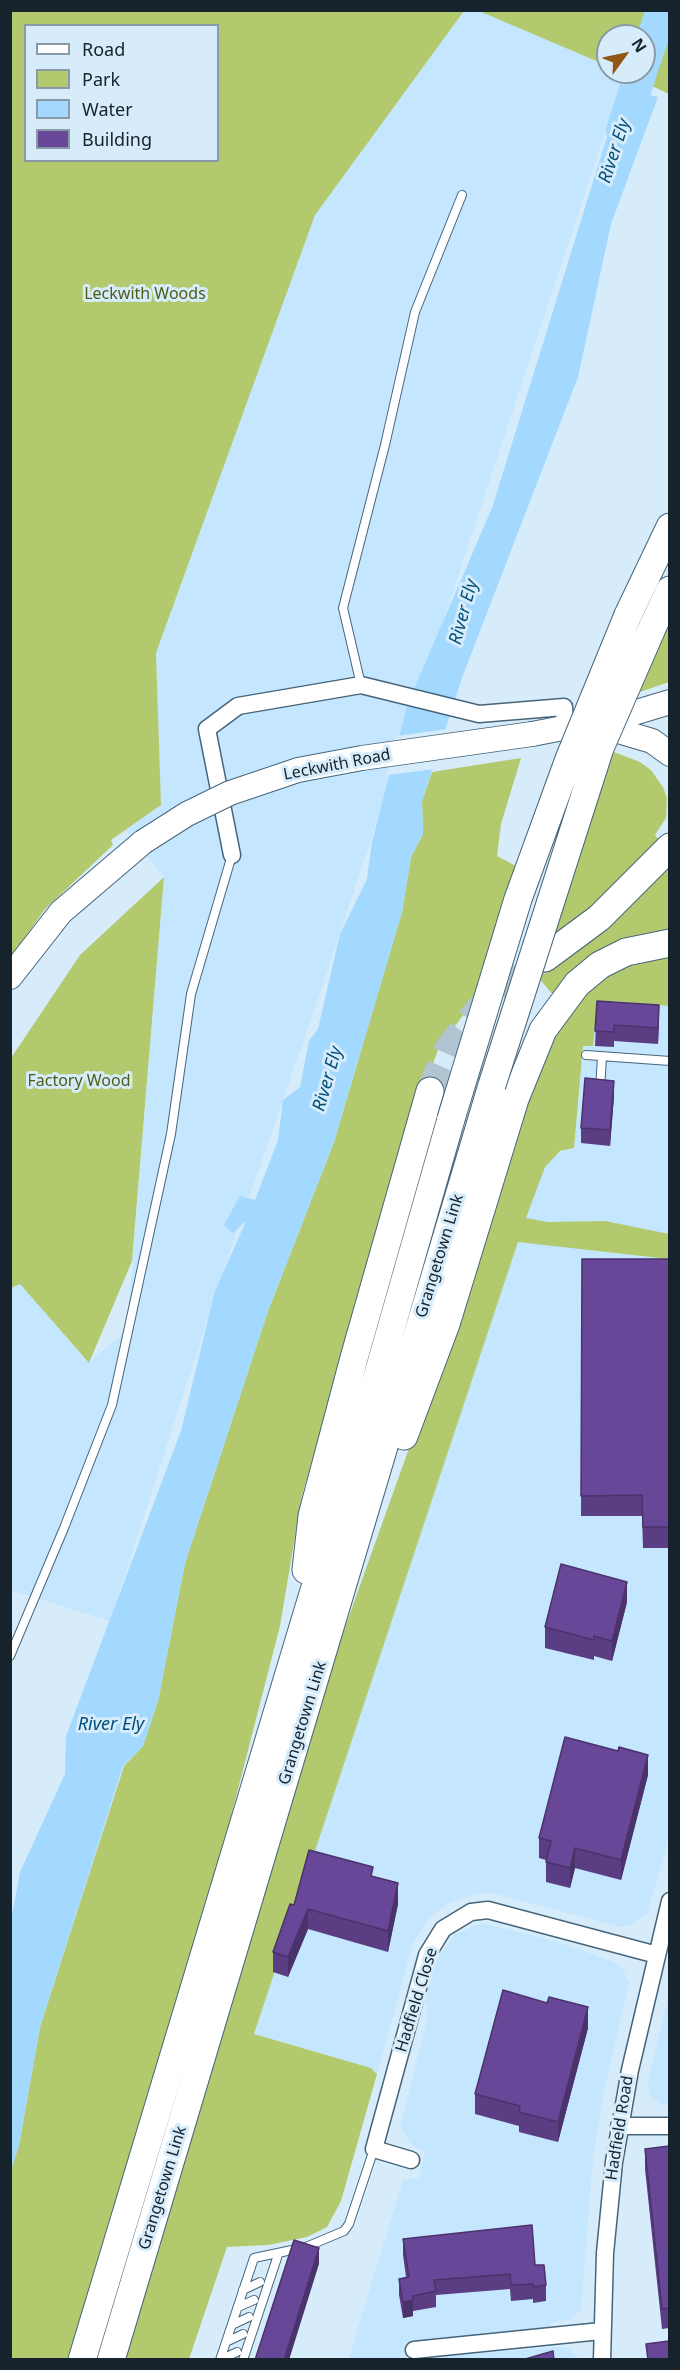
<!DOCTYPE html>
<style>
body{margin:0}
#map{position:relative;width:680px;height:2370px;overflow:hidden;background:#d7ecfb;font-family:"Noto Sans",sans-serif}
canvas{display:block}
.frame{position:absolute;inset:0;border:12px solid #16222c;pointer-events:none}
.legend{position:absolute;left:24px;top:24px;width:195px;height:138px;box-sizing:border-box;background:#d7ecfb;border:2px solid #8a9ba8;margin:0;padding:8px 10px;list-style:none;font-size:18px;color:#16222c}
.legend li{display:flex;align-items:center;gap:12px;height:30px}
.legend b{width:30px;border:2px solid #8a9ba8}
.north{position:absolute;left:596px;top:24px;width:60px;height:60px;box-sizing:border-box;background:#d7ecfb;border:2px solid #8a9ba8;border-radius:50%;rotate:57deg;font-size:16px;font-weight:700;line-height:24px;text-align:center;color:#16222c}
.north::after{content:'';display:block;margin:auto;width:21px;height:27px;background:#915516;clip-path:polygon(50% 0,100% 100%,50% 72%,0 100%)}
</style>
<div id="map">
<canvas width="680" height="2370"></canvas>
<div class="frame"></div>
<ul class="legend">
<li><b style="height:8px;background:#fff"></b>Road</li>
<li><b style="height:16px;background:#b2ca6d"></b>Park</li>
<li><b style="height:16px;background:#a3d8ff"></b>Water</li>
<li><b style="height:16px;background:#694798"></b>Building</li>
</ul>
<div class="north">N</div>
</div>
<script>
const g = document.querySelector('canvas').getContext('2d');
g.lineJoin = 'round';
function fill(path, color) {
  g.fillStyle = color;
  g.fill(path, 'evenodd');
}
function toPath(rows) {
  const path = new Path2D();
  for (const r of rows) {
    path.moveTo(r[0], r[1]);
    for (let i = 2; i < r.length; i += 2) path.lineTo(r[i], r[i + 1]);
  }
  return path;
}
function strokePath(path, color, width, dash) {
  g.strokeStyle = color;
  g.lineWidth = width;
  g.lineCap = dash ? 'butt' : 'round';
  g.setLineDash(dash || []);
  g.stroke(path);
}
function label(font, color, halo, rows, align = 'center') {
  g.font = font + ' "Noto Sans",sans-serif';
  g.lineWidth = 6;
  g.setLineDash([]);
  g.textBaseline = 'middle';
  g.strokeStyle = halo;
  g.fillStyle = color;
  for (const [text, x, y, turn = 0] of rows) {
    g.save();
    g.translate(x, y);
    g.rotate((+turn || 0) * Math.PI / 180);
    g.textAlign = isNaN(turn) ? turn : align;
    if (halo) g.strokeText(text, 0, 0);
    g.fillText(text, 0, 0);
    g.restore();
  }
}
fill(toPath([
 [464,11,479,11,608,66,608,72,625,73,315,1008,222,1275,110,1621,11,1590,10,1288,20,1284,88,1363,127,1330,164,877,125,830,161,805,156,653,315,215],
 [613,1001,669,1006,670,1833,648,1912,632,1925,621,1927,496,1894,479,1893,449,1903,430,1917,413,1944,377,2074,371,2068,254,2034,518,1241,542,1161,574,1147,583,1046,596,1015],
 [481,1923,555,1941,614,1962,623,1969,629,1983,602,2100,593,2160,581,2310,569,2320,550,2323,550,2328,404,2343,406,2359,560,2347,571,2349,578,2359,348,2360,403,2180,419,2178,425,2152,412,2146,400,2127,428,2017,426,1999,436,1961,455,1934],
 [669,1995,670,2105,669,2105,660,2104,651,2098,647,2083]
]), '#c5e6ff');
fill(toPath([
 [11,11,464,11,315,215,156,653,161,805,111,840,113,845,45,909,11,957],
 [26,26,218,26,218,160,26,160],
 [479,11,669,11,669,94,622,72,644,72,644,36,608,36,608,66],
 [669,615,669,682,637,693],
 [614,752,640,762,651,770,663,787,667,798,666,818,655,835,661,842,620,882,548,945],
 [521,758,501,824,497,856,518,867,477,997,439,1047,414,1116,385,1210,302,1495,280,1626,229,1824,69,2359,11,2360,11,2170,19,2145,40,2027,124,1766,143,1746,158,1701,185,1563,268,1311,334,1142,402,912,411,857,423,834,422,801,432,772],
 [669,863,669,933,554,996,538,977,540,971],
 [164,877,132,1261,89,1363,20,1284,11,1288,11,1058,80,955],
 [669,953,669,1006,614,1001,612,1016,596,1015,593,1046,583,1046,574,1148,560,1151,545,1167,526,1218,548,1222,605,1221,669,1234,669,1259,518,1242,254,2034,371,2068,377,2074,341,2201,327,2227,307,2237,268,2245,227,2247,189,2359,120,2360,317,1706,413,1437,532,1078,570,1005,615,968]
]), '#b2ca6d');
fill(toPath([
 [622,88,658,97,611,224,578,377,463,675,422,801,423,834,411,857,402,912,334,1142,268,1311,185,1563,158,1701,143,1746,123,1766,40,2027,19,2145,11,2170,10,1926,20,1872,65,1774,66,1736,181,1431,215,1291,246,1221,233,1233,224,1225,240,1196,255,1200,278,1140,283,1100,300,1087,309,1041,318,1029,340,934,367,879,372,842,408,703,492,508]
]), '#a3d8ff');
fill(toPath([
 [449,729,436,769,386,775,396,736]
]), '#d7ecfb');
strokePath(toPath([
 [644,63,662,10],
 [622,131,641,72]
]), '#a3d8ff', 32);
strokePath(toPath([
 [430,1091,448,1049,478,1010,513,978,542,960]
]), '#b0c4d2', 27, [27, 14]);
const lane = toPath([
 [361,685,343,608,385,445,415,312,462,195],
 [586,1055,670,1061],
 [600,1089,602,1057],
 [10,1656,64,1528,112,1405,171,1134,191,994,232,855],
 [243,2290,260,2282],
 [238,2307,254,2300],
 [232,2325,249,2317],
 [226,2342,243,2334],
 [220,2360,254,2258,306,2247,344,2231,349,2224,374,2149],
 [220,2360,237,2352],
 [243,2360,278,2255]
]);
const street = toPath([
 [232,855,207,729,238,706,361,685,479,714,564,707,565,727],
 [619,2126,670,2126],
 [411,2160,374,2149,427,1955,443,1929,471,1912,488,1910,657,1955],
 [414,2350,601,2331],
 [602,2360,605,2253,614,2162,630,2070,670,1901]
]);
const secondary = toPath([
 [595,724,652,741,670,754],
 [532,734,620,717,670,702],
 [10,977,61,912,143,842]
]);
const primary = toPath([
 [628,615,670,527],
 [653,626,670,590],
 [545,958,599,918,670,847],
 [404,1436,446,1324,515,1099,543,1030,577,984,600,965,626,952,670,943],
 [306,1570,312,1516,354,1358,430,1091],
 [82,2360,351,1468,451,1119],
 [111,2360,492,1085]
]);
strokePath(lane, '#46657b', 10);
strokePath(street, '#46657b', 19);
strokePath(secondary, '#46657b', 26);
strokePath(primary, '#46657b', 29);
strokePath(lane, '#fff', 8);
strokePath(street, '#fff', 16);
strokePath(secondary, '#fff', 24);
strokePath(primary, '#fff', 27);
const secondaryBridge = toPath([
 [143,842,187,814,230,793,298,770,362,758,532,734]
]);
const primaryBridge = toPath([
 [492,1085,600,748,653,626],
 [451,1119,518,899,569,759,628,615]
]);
strokePath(secondaryBridge, '#46657b', 26, []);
strokePath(primaryBridge, '#46657b', 29, []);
strokePath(secondaryBridge, '#fff', 24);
strokePath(primaryBridge, '#fff', 27);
fill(toPath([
 [597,1001,659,1021,658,1044,614,1041,614,1047,595,1046],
 [614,1096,610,1146,581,1143,581,1128],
 [582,1259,669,1259,669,1548,643,1548,642,1516,581,1516],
 [627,1602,612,1661,594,1656,594,1660,545,1648,545,1627],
 [618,1751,648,1775,621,1880,575,1868,570,1888,546,1882,546,1860,539,1858,539,1838],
 [373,1877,398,1904,388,1952,308,1929,288,1977,273,1972,273,1952,294,1905],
 [588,2028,558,2142,519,2132,519,2126,475,2114,475,2094],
 [669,2146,669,2328,662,2329,645,2169,645,2149],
 [403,2239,535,2265,546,2285,546,2301,533,2303,533,2299,511,2301,510,2289,436,2295,436,2307,413,2311,413,2316,403,2318,399,2295,399,2279,406,2277,403,2255]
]), '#5a3d83');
fill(toPath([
 [659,1005,659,1021,658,1044,658,1028],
 [614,1081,614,1096,610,1146,610,1130],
 [627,1582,627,1602,612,1661,612,1641],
 [648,1755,648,1775,621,1880,621,1860],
 [575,1848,575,1868,570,1888,570,1868],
 [398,1883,398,1904,388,1952,388,1931],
 [308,1909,308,1929,288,1977,288,1957],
 [588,2007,588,2028,558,2142,558,2122],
 [319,2248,319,2264,289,2360,284,2360],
 [413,2300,413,2316,403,2318,403,2302]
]), '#4a326a');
const building = toPath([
 [597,1001,659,1005,658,1028,614,1025,614,1032,595,1031,597,1001],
 [585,1078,614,1081,610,1130,581,1128,585,1078],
 [582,1259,669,1259,669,1527,643,1527,642,1495,581,1496,582,1259],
 [561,1564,627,1582,612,1641,594,1636,594,1640,545,1627,561,1564],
 [565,1737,618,1751,619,1747,648,1755,621,1860,575,1848,570,1868,546,1862,551,1841,539,1838,565,1737],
 [309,1850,373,1867,371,1876,398,1883,388,1931,308,1909,288,1957,273,1952,290,1904,294,1905,309,1850],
 [503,1990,547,2003,549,1997,588,2007,558,2122,519,2112,520,2106,475,2094,503,1990],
 [669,2146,669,2308,662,2309,645,2149,669,2146],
 [532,2225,535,2265,544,2265,546,2285,533,2287,533,2284,511,2285,510,2274,434,2280,436,2291,413,2296,413,2300,403,2302,399,2279,409,2277,403,2239,532,2225],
 [294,2240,319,2248,284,2360,255,2360,294,2240],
 [669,2341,669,2360,648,2360,646,2344,669,2341],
 [553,2351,554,2360,522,2360,553,2351]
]);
fill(building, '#694798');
strokePath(building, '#4a326a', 1.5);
label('16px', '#4e5d16', '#d7ecfb', [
 ["Leckwith Woods",145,294],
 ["Factory Wood",79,1081]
]);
label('16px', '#16222c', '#d7ecfb', [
 ["Leckwith Road",337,765,-11],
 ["Grangetown Link",440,1256,-73],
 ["Grangetown Link",303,1723,-73],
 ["Hadfield Close",417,2000,-73],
 ["Hadfield Road",620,2128,-81],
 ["Grangetown Link",163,2188,-73]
]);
label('italic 18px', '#004f79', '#d7ecfb', [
 ["River Ely",615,151,-72],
 ["River Ely",464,612,-75],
 ["River Ely",328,1079,-74],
 ["River Ely",111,1725]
]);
</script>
